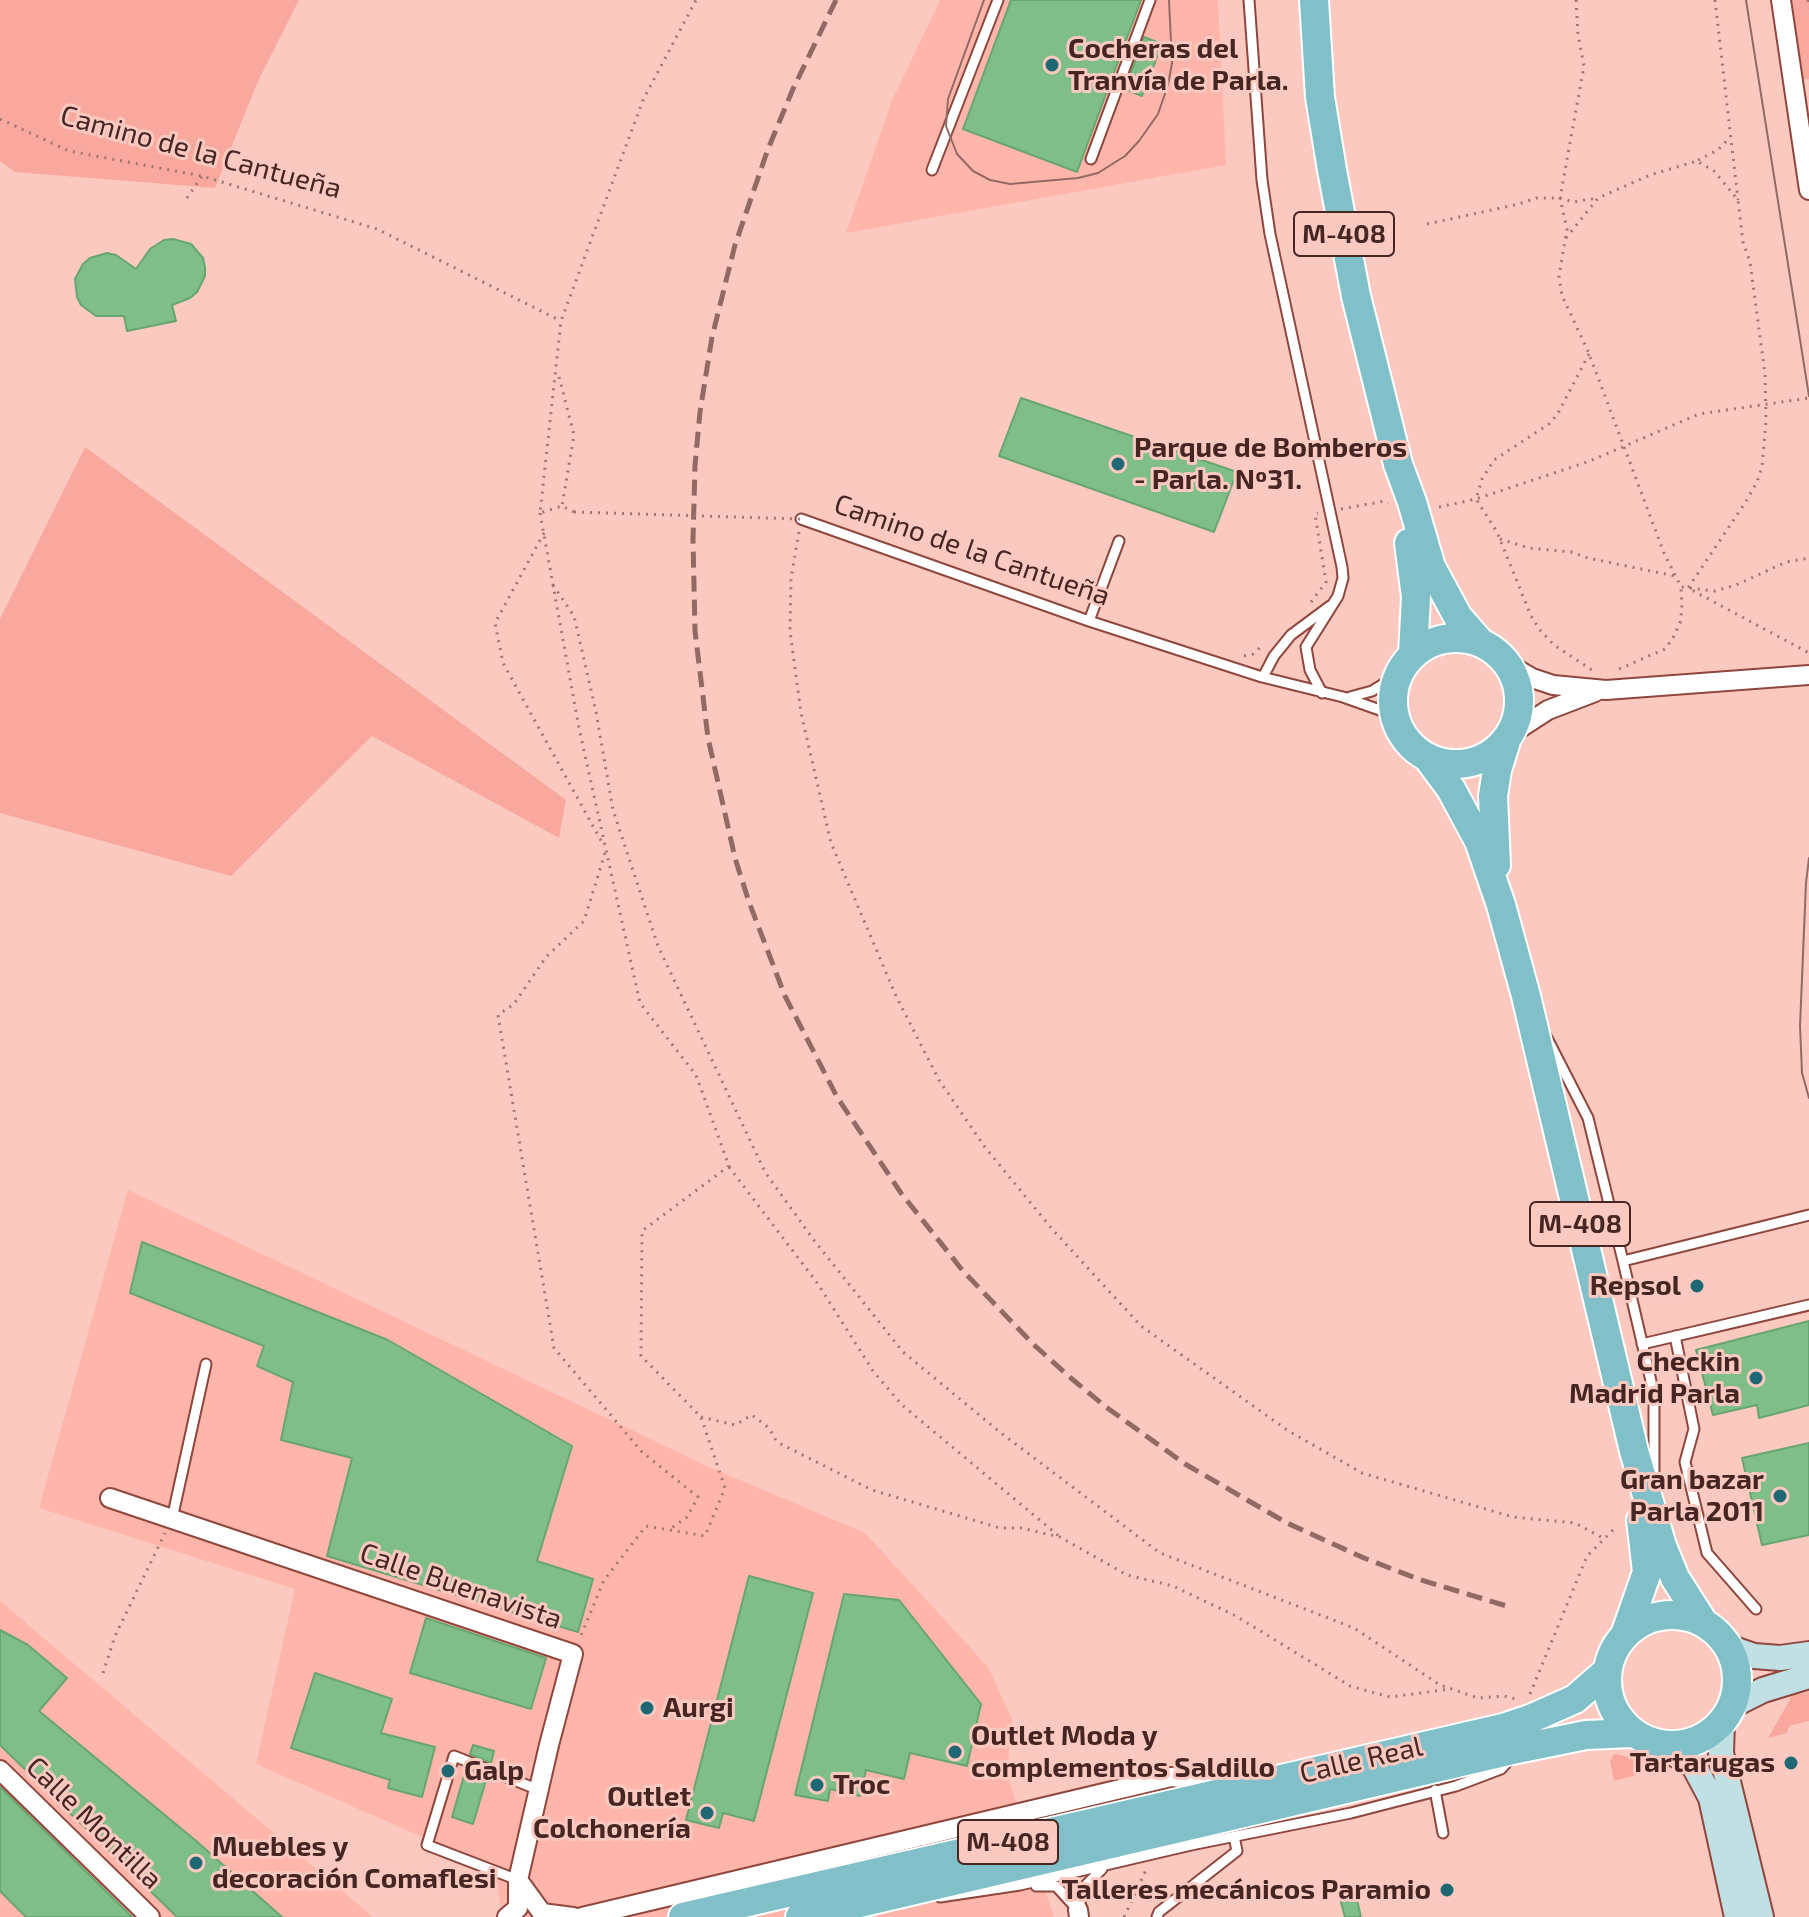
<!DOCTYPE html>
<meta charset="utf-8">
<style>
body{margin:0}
canvas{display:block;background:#fcc9c1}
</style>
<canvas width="1809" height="1917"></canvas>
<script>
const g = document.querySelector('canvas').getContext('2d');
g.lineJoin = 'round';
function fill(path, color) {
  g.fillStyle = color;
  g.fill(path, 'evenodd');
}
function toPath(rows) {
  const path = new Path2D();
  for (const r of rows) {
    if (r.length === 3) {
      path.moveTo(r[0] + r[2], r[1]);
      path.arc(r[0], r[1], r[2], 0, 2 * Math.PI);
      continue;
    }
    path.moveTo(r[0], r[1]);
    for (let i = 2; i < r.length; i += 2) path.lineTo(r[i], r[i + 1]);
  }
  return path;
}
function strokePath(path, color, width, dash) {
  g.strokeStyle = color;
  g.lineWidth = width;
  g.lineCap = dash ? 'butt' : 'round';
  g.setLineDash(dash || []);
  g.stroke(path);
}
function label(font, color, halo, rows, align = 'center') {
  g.font = font + ' "Exo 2",sans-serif';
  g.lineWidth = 6;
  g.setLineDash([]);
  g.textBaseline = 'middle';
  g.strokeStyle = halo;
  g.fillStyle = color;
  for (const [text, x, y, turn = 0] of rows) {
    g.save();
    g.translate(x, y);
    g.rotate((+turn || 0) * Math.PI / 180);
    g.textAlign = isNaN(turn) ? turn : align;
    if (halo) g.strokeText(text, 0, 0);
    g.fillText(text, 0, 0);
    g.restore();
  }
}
fill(toPath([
 [940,0,1218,0,1226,165,846,233,891,103],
 [128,1190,709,1467,865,1533,988,1667,1012,1719,1007,1774,1054,1917,502,1917,495,1869,256,1764,295,1589,39,1508],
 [0,1601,373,1917,0,1917]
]), '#ffb5aa');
fill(toPath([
 [0,0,299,0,258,81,215,188,15,172,0,161],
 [1781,0,1809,0,1809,79,1793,80],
 [85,447,566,800,559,838,372,736,231,876,0,813,0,619],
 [1809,1692,1809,1721,1789,1726,1787,1733,1768,1738,1792,1696],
 [1614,1754,1616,1754,1667,1767,1614,1781,1610,1761]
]), '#f9a89d');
const building = toPath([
 [1011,0,1141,0,1077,172,963,129,1011,0],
 [1144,37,1162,44,1142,96,1125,89,1144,37],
 [173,239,191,244,203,258,205,267,205,276,197,292,190,298,172,305,176,321,127,331,124,316,96,316,81,305,77,297,75,279,83,264,90,258,107,253,116,255,136,269,150,249,164,240,173,239],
 [1021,398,1237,472,1214,532,999,456,1021,398],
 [142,1242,388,1340,572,1446,537,1561,593,1579,578,1632,327,1556,352,1458,281,1440,293,1382,257,1366,264,1346,130,1293,142,1242],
 [1809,1321,1809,1405,1759,1418,1757,1405,1713,1415,1696,1350,1809,1321],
 [1809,1443,1809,1535,1762,1545,1742,1458,1809,1443],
 [749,1576,813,1593,754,1821,723,1813,719,1828,686,1820,749,1576],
 [844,1594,899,1600,981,1704,967,1766,910,1753,904,1779,866,1770,860,1796,830,1789,828,1801,795,1795,844,1594],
 [426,1618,546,1658,531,1709,410,1673,426,1618],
 [0,1630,28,1645,67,1678,39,1711,195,1840,282,1917,177,1917,0,1745,0,1630],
 [315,1673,392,1699,381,1733,435,1747,422,1797,388,1788,390,1780,291,1748,315,1673],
 [473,1745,494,1751,491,1763,470,1754,473,1745],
 [466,1769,487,1777,473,1824,452,1817,466,1769],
 [0,1787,52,1838,132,1917,26,1917,0,1891,0,1787],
 [1354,1887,1361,1917,1345,1917,1338,1891,1354,1887]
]);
fill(building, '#7fbe89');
strokePath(building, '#67a571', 2);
const lane = toPath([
 [1249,0,1262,180,1270,234,1342,567,1343,578,1338,596,1306,647,1310,670,1322,693],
 [1091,159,1150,0],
 [932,170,998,0],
 [801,519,1089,621,1262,677,1343,697,1394,715],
 [1089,621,1119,541],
 [1263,677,1274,656,1291,635,1330,606],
 [1350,697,1372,691,1398,675],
 [1547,1038,1588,1118,1623,1261,1654,1394,1654,1481],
 [1623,1261,1809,1215],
 [1675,1336,1694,1429,1685,1462,1707,1553,1756,1609],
 [1642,1344,1809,1305],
 [172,1519,206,1364],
 [1435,1790,1443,1833],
 [518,1880,427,1845,454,1756,539,1790],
 [1036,1886,1056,1886,1078,1910],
 [940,1897,1020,1885,1191,1845,1351,1813,1456,1786,1501,1769,1510,1759],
 [1078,1910,1084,1887,1102,1869],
 [1157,1917,1159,1912,1237,1851,1234,1836]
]);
const street = toPath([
 [1781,0,1809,190],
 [1508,664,1532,678,1553,685,1606,690,1809,675],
 [1511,734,1548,710,1595,692],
 [110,1498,573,1654,549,1745,518,1880,518,1908,507,1917],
 [0,1770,150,1917],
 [518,1880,542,1913,573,1917],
 [1078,1910,1079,1917],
 [582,1917,1171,1777,1213,1781,1238,1778]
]);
const secondary = toPath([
 [1728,1647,1754,1656,1780,1658,1809,1654],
 [1733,1705,1763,1690,1809,1676],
 [1722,1722,1721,1753,1761,1917],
 [1662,1746,1694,1766,1711,1798,1737,1917]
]);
const primary = toPath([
 [1314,0,1320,97,1332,170,1356,296,1398,464,1412,502,1431,567,1458,617,1479,641],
 [1409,543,1416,597,1413,654],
 [1456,701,63],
 [1428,758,1451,789,1479,841,1501,905,1526,996,1634,1451,1662,1546,1675,1578,1703,1622],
 [1496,865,1493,796,1497,770,1506,741],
 [1672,1680,65],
 [1626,1632,1647,1572,1641,1520],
 [683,1917,1503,1728,1530,1719,1575,1699,1606,1672],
 [800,1917,1512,1750,1586,1735,1632,1733]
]);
strokePath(lane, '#8e463d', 13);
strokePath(street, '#8e463d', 22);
strokePath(secondary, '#8e463d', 28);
strokePath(primary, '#fff', 32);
strokePath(toPath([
 [1576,0,1578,35,1584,66,1560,198,1567,229,1559,276,1562,296,1588,351,1664,553,1681,587,1715,591,1736,585,1786,562,1809,558],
 [1715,0,1738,200],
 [1808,0,1809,8],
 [0,119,69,151,202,176,377,229,561,321],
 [1698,160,1718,150,1730,137],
 [187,198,202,176],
 [1427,224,1519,204,1536,198,1560,198,1573,202,1598,198],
 [1566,238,1598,198,1650,175,1697,161,1714,171,1738,200,1743,242,1750,262,1765,374,1766,421,1762,467,1757,482,1745,503,1688,588,1809,653],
 [1589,354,1557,415,1549,424,1494,460,1482,479,1476,499,1497,532,1531,616,1540,630,1554,645,1592,670],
 [559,377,574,435,562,506],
 [1439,507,1476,499,1590,461,1699,414,1809,398],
 [1341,509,1385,501,1388,503],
 [574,512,562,506,540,513,561,321,643,100,696,0],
 [540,513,579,728,640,1003,696,1075,729,1166,642,1231,641,1356,701,1417,725,1488,705,1536,646,1526,604,1580,580,1638],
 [799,532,791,578,790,631,801,713,831,843,896,996,939,1080,984,1146,1052,1229,1141,1326,1287,1430,1362,1473,1513,1517,1575,1523,1603,1538],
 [544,533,495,623,503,663,604,846],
 [1500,539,1529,548,1571,552,1588,558,1675,576],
 [553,585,574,616,596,712,613,810,658,946,765,1172,813,1239,903,1352,1001,1433,1160,1553,1354,1628,1440,1685,1478,1698,1504,1696,1516,1699],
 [1311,602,1326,582,1315,514,1318,513],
 [1244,656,1253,654,1264,644],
 [1619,669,1665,649,1673,638,1680,623,1682,609,1681,587],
 [605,853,584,921,546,957,514,1004,498,1015,554,1348,642,1452,698,1497,687,1517,670,1529],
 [729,1167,818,1284,873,1371,902,1405,1060,1537],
 [701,1417,735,1425,752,1415,769,1428,777,1442,872,1490,1000,1528,1021,1528,1060,1537,1127,1575,1173,1586,1236,1616,1350,1686,1390,1697,1451,1689],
 [103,1673,115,1636,165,1533],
 [1530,1694,1587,1556,1617,1526],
 [1124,1917,1146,1870]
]), '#9f7670', 3, [2, 6]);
strokePath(lane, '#fff', 9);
strokePath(street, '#fff', 18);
strokePath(secondary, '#c0e0e4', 24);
strokePath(primary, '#81c0c9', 28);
strokePath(toPath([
 [984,0,948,99,946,126,957,154,973,171,990,180,1010,184,1078,178,1098,173,1125,156,1139,141,1158,114,1168,85,1172,63,1169,0],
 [1746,0,1809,396],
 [1809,858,1806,883,1800,1026,1802,1073,1809,1098]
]), '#926a64', 2);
strokePath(toPath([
 [836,0,793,89,768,149,735,245,712,337,700,412,695,465,693,540,695,631,708,738,735,858,749,902,785,996,837,1097,901,1193,963,1271,1033,1344,1072,1379,1106,1407,1185,1464,1287,1523,1364,1558,1418,1579,1510,1607]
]), '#926a64', 5, [16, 8]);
strokePath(toPath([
 [574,512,801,519]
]), '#9f7670', 3, [2, 6]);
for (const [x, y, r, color] of [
 [1052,65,8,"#1d6872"],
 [1118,464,8,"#1d6872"],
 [1697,1286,8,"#1d6872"],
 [1756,1378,8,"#1d6872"],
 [1780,1496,8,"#1d6872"],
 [647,1708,8,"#1d6872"],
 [955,1752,8,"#1d6872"],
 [1791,1763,8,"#1d6872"],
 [448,1771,8,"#1d6872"],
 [817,1785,8,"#1d6872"],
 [707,1813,8,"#1d6872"],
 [196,1863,8,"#1d6872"],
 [1447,1890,8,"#1d6872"]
]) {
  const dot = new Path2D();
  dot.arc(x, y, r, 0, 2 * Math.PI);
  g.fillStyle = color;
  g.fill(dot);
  strokePath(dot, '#fcc9c1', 3);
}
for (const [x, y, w] of [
 [1344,234,100],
 [1580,1224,100],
 [1008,1842,100]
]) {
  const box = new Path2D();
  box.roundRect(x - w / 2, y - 22, w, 44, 6);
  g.fillStyle = '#fcc9c1';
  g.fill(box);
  strokePath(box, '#462622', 2);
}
label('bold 26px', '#462622', null, [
 ["M-408",1344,234],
 ["M-408",1580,1224],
 ["M-408",1008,1842]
]);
label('bold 28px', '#462622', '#fcc9c1', [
 ["Cocheras del",1068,49],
 ["Tranvía de Parla.",1068,81],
 ["Parque de Bomberos",1134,448],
 ["- Parla. Nº31.",1134,480],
 ["Repsol",1681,1286,"right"],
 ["Checkin",1740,1362,"right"],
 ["Madrid Parla",1740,1394,"right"],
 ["Gran bazar",1764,1480,"right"],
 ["Parla 2011",1764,1512,"right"],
 ["Aurgi",663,1708],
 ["Outlet Moda y",971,1736],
 ["complementos Saldillo",971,1768],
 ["Tartarugas",1775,1763,"right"],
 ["Galp",464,1771],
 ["Troc",833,1785],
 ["Outlet",691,1797,"right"],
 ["Colchonería",691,1829,"right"],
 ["Muebles y",212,1847],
 ["decoración Comaflesi",212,1879],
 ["Talleres mecánicos Paramio",1431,1890,"right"]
], 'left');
label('28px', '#462622', '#fcc9c1', [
 ["Camino de la Cantueña",201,152,15],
 ["Camino de la Cantueña",972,550,19],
 ["Calle Buenavista",461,1586,19],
 ["Calle Real",1361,1760,-13],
 ["Calle Montilla",94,1823,44]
]);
</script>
